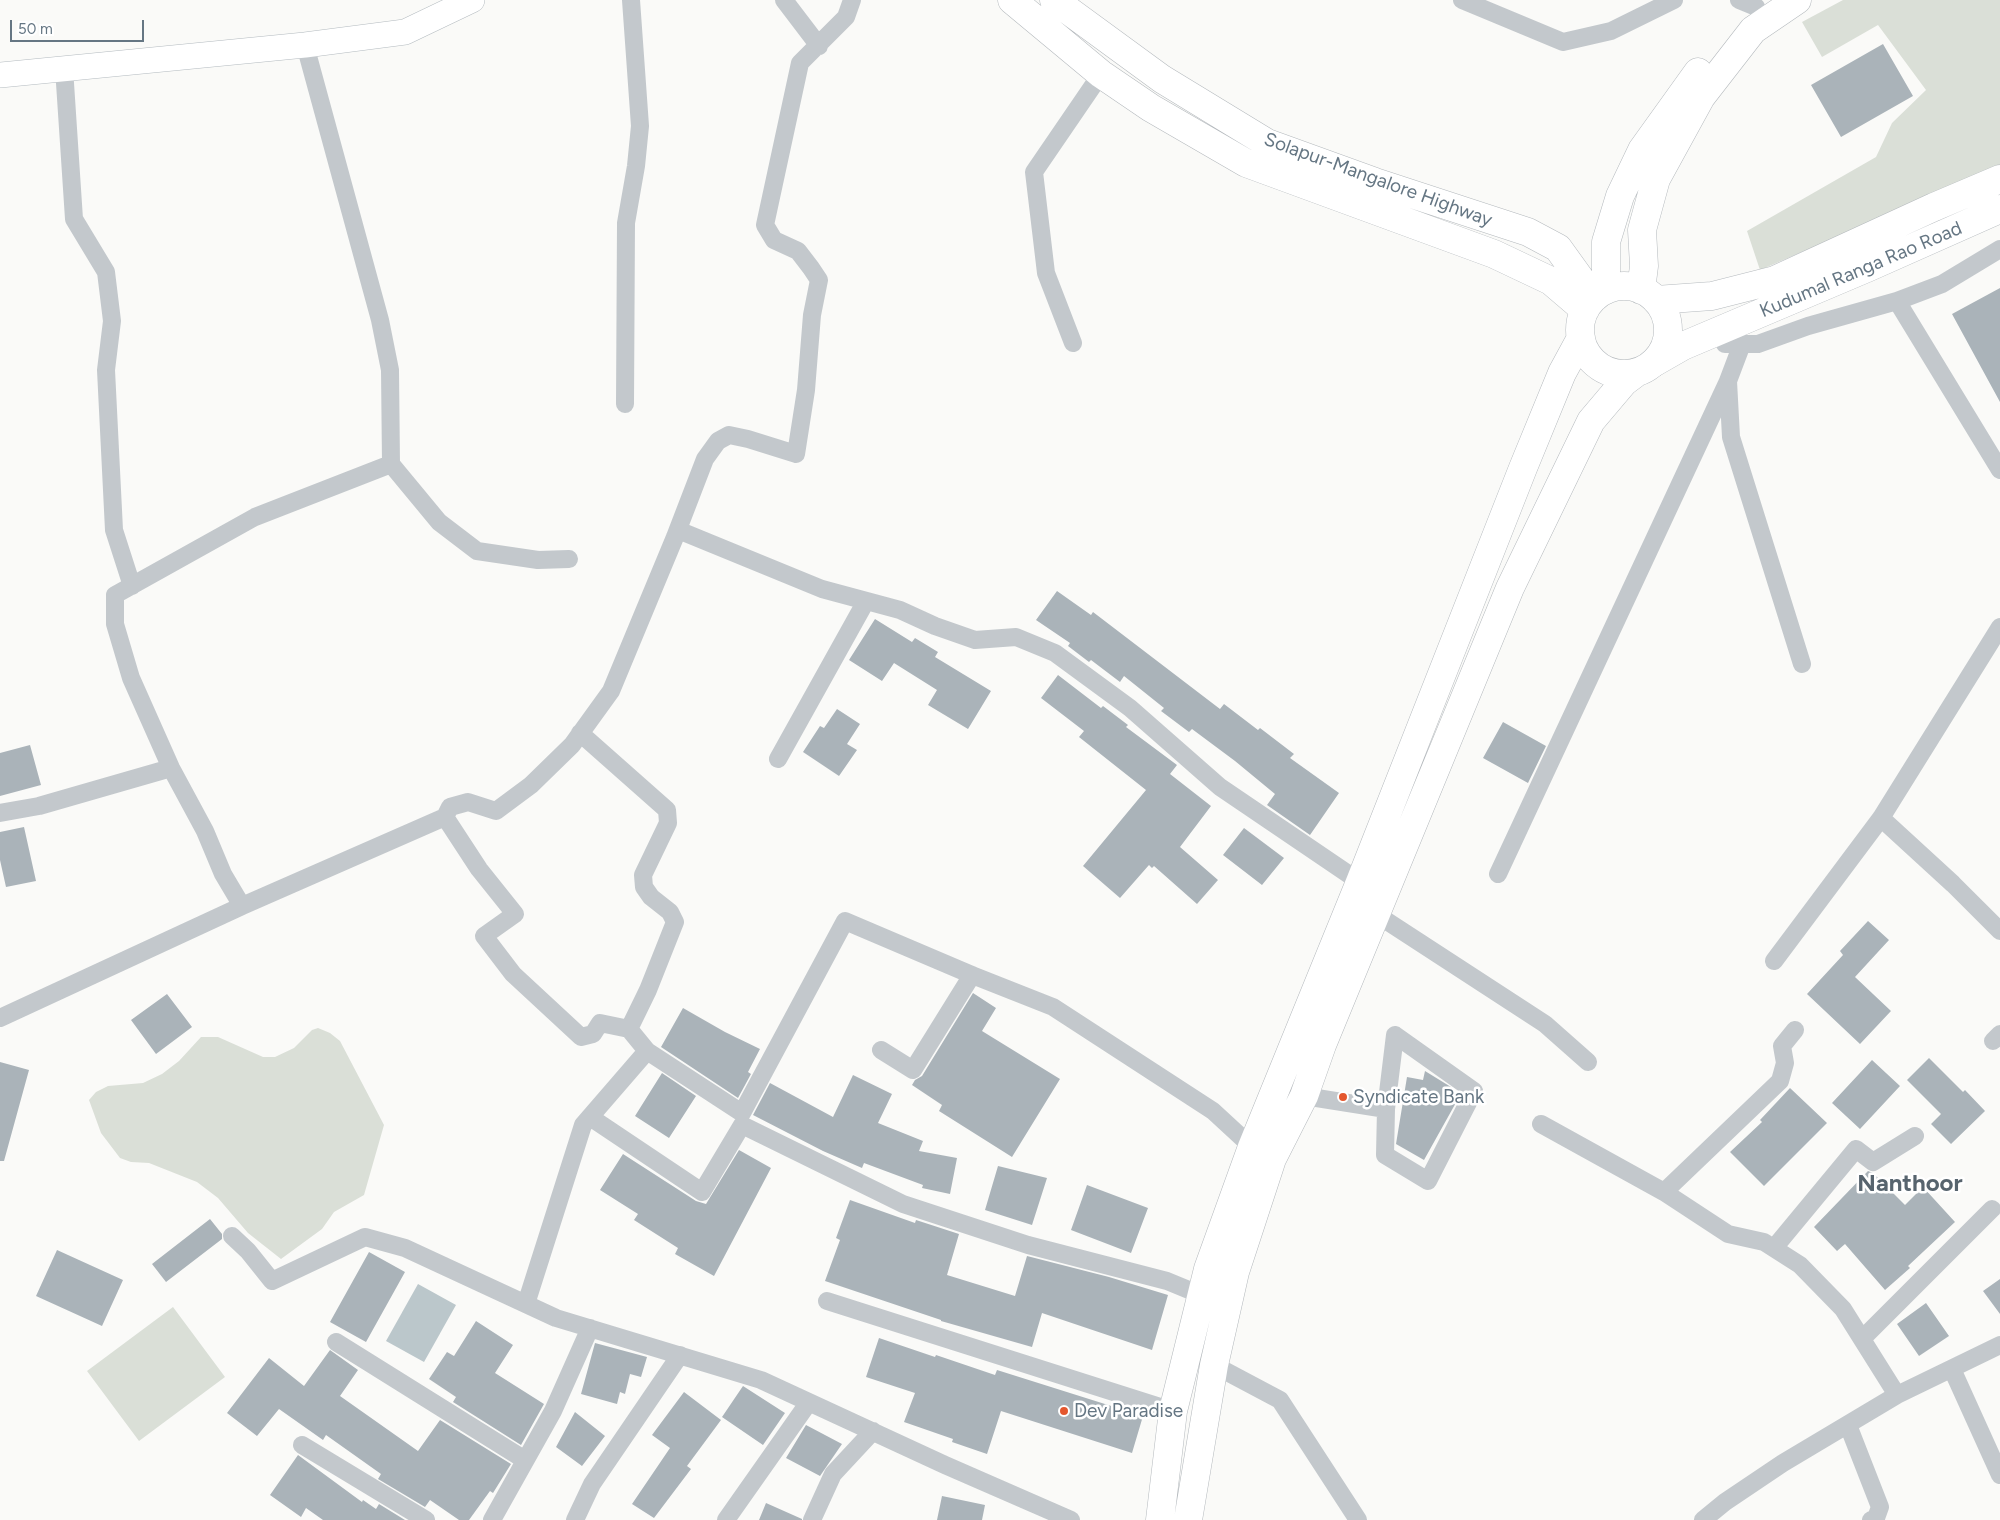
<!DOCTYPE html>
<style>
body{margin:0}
#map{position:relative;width:2000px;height:1520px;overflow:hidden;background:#fafaf8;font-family:Figtree,sans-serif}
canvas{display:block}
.scale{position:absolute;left:10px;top:20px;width:134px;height:22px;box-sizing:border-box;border:2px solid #657683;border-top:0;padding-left:6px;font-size:15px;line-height:18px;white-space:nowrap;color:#657683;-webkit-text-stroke:4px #fff;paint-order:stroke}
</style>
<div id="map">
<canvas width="2000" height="1520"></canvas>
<div class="scale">50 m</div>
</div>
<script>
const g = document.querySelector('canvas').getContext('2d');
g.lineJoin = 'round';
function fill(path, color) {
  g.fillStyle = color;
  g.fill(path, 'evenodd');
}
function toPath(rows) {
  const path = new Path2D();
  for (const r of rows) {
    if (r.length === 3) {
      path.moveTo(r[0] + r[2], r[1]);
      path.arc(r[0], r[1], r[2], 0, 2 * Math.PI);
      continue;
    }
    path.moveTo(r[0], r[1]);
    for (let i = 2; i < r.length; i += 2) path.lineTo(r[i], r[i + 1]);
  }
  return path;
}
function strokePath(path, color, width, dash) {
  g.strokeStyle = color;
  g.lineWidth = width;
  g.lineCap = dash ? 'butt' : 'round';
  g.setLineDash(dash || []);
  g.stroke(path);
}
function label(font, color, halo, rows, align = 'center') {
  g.font = font + ' Figtree,sans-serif';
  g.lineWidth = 5;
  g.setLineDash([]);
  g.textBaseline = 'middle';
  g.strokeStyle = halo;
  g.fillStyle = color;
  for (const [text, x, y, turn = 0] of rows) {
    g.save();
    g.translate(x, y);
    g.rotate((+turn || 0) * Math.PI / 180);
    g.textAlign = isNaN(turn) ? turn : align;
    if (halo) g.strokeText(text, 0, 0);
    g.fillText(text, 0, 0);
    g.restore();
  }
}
fill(toPath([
 [1843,0,2000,0,2000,167,1760,270,1747,231,1876,157,1892,123,1926,90,1878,25,1822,57,1802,22],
 [318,1028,330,1033,340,1041,384,1125,364,1195,334,1212,322,1229,281,1259,248,1233,218,1198,197,1182,149,1163,131,1162,120,1158,101,1133,89,1100,96,1092,108,1086,143,1083,162,1074,179,1061,201,1037,218,1037,263,1057,275,1057,294,1048,312,1030],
 [173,1307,225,1377,139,1441,87,1371]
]), '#dadfd7');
fill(toPath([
 [418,1284,456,1305,424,1362,386,1341]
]), '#bbc7cb');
fill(toPath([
 [1883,44,1913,96,1841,137,1811,85],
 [2000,288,2000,402,1952,314],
 [1057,591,1091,615,1093,612,1220,709,1224,704,1258,730,1260,728,1294,754,1290,758,1339,793,1310,835,1267,805,1275,794,1235,761,1192,729,1189,732,1161,711,1164,708,1124,676,1120,682,1091,660,1089,662,1068,646,1070,643,1036,620],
 [875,619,912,642,915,638,938,652,935,657,991,691,968,729,928,705,937,690,894,663,882,681,849,660],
 [1058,675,1101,708,1103,706,1128,725,1126,727,1177,765,1170,774,1211,806,1180,847,1218,880,1197,904,1154,866,1152,868,1149,865,1120,898,1083,866,1146,790,1079,737,1084,731,1041,698],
 [837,709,860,724,847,744,857,750,839,776,803,752,820,726,824,728],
 [1503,722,1546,746,1528,783,1483,758],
 [30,745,41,785,0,796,0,753],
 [24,827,36,881,6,887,0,860,0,832],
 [1244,828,1284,858,1262,885,1223,855],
 [1868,921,1889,940,1855,977,1891,1011,1860,1044,1807,994,1843,955,1840,951],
 [973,993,996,1008,982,1031,1060,1079,1012,1157,939,1111,942,1105,912,1085,915,1080,922,1076],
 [167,994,192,1027,156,1054,131,1020],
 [683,1008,725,1032,760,1049,748,1072,751,1074,738,1098,661,1047],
 [1929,1058,1963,1092,1965,1090,1985,1111,1951,1144,1931,1124,1941,1114,1907,1080],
 [1872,1060,1900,1086,1860,1129,1832,1103],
 [0,1062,29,1070,4,1161,0,1161],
 [1425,1071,1451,1087,1458,1099,1424,1160,1396,1144,1407,1077,1423,1080],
 [662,1073,696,1096,669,1138,635,1116],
 [853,1075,892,1094,878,1123,923,1141,919,1151,957,1158,950,1194,922,1188,923,1185,864,1163,862,1168,823,1151,753,1115,770,1083,833,1117],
 [1790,1088,1827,1123,1764,1186,1730,1152,1762,1122,1760,1120],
 [739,1150,771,1168,714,1276,675,1254,678,1248,634,1220,638,1214,600,1190,623,1154,696,1201,706,1204],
 [998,1166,1047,1178,1032,1225,985,1210],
 [1868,1171,1873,1173,1905,1205,1923,1187,1955,1222,1908,1266,1910,1268,1885,1290,1845,1244,1837,1251,1814,1227],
 [1087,1185,1148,1208,1131,1253,1071,1230],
 [850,1200,915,1223,916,1220,959,1234,947,1275,1015,1296,1027,1256,1109,1277,1168,1295,1152,1350,1042,1313,1032,1347,941,1321,941,1320,825,1281,840,1240,836,1238],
 [210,1219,222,1234,222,1239,166,1282,152,1264],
 [57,1250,123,1280,102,1326,36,1296],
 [369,1252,405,1272,366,1342,330,1322],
 [2000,1279,2000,1314,1983,1291],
 [1926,1303,1949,1336,1919,1356,1897,1324],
 [476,1321,513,1345,495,1373,544,1404,521,1445,453,1402,456,1397,429,1379,447,1352,454,1356],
 [879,1338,935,1357,936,1355,995,1375,997,1370,1143,1416,1132,1453,1001,1411,987,1454,952,1442,953,1439,904,1422,915,1393,866,1377],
 [595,1343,647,1357,641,1377,630,1374,625,1394,620,1392,617,1404,581,1394],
 [330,1350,358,1370,340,1396,418,1451,440,1420,511,1464,493,1493,490,1491,469,1520,459,1520,430,1500,425,1507,378,1479,381,1474,326,1435,323,1440,279,1409,257,1436,227,1413,269,1358,304,1386],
 [743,1386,785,1413,763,1445,722,1417],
 [684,1392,721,1420,687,1466,691,1469,654,1518,632,1504,670,1448,652,1435],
 [575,1412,605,1436,582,1466,556,1447],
 [806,1425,842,1444,820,1476,786,1458],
 [298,1455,362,1502,363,1500,376,1509,379,1504,405,1520,323,1520,306,1508,301,1517,270,1495],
 [942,1496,985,1505,982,1520,937,1520],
 [766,1503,802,1519,802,1520,759,1520]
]), '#aab3b9');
const secondary = toPath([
 [0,75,305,45,405,32,472,0]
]);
const primary = toPath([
 [1656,300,1712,296,1775,280,1934,207,2000,179],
 [1655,362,1683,346,1867,268,2000,209]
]);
const highway = toPath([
 [1012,0,1101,74,1151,108,1246,163,1494,254,1551,281,1585,310],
 [1054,0,1162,79,1267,143,1375,182,1528,232,1558,248,1594,298],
 [1624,330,44],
 [1606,290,1606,242,1620,196,1642,150,1698,72],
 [1641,290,1644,266,1642,230,1656,179,1701,97,1753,30,1797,0],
 [1160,1520,1173,1411,1208,1269,1252,1147,1360,882,1523,468,1562,373,1581,338],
 [1188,1520,1214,1365,1235,1272,1272,1159,1304,1096,1322,1045,1510,588,1591,421,1624,382,1636,373]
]);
strokePath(secondary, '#b3babf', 26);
strokePath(primary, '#b5babe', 29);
strokePath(highway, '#b4b9bd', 29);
strokePath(toPath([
 [784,0,819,46],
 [852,0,846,17,800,63,765,225,774,240,798,251,811,268,819,280,812,315,806,390,796,454,748,439,729,435,718,441,705,459,675,537,611,691,572,745,531,785,496,811,468,802,450,807,445,817,479,869,515,914,484,936,513,974,581,1037,593,1034,600,1023,629,1029,647,1051,742,1113,845,921,972,975,1053,1007,1213,1111,1252,1147],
 [1462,0,1563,42,1611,31,1674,0],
 [1739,0,1756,7],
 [305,45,380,320,390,370,391,464,439,522,477,551,538,560,569,559],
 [64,68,74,219,106,272,112,321,106,370,114,530,132,586],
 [1897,301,2000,470],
 [1721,330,1725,344,1758,344,1808,326,1897,301,1942,284,2000,249],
 [1073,343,1046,273,1034,172,1101,74],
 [1742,344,1728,381,1731,437,1802,664],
 [625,404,626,223,636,166,640,126,631,0],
 [678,530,822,589,900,610,935,626,975,640,1016,637,1055,653,1130,708,1220,787,1360,882],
 [580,733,667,810,668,823,643,875,644,887,651,897,670,912,675,922,648,990,629,1029],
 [778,759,866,601],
 [0,813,39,806,171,768],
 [1881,818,1953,884,2000,931],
 [1498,874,1728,381],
 [242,906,445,817],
 [1376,914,1545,1024,1588,1062],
 [1774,961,1881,818,2000,627],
 [0,1018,242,906,223,874,205,831,171,768,131,678,115,624,115,595,255,517,391,464],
 [1395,1035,1474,1091,1428,1181,1385,1155,1386,1109,1395,1035],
 [1993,1041,2000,1034],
 [881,1050,913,1070,972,975],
 [1304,1096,1386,1109],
 [590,1117,702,1192,742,1125,903,1204,1028,1245,1167,1281,1201,1295],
 [1541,1124,1664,1192,1728,1234,1764,1242,1800,1265,1843,1309,1897,1395,2000,1345],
 [1664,1192,1780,1081,1785,1063,1782,1046,1795,1030],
 [232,1236,248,1251,272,1281,365,1237,405,1248,556,1318,761,1380,945,1465,1071,1520],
 [1774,1248,1856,1149,1873,1162,1915,1136],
 [827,1301,1173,1411],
 [526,1304,583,1125,647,1051],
 [1862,1339,1992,1209],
 [336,1342,525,1460],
 [1214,1365,1280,1400,1358,1520],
 [1952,1369,2000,1475],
 [1848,1425,1880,1507,1876,1518,1871,1520],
 [302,1445,426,1520],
 [492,1520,553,1411,590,1328],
 [575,1520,592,1484,680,1355],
 [726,1520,809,1402],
 [812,1520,833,1474,873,1431],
 [1703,1520,1725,1502,1783,1463,1897,1395]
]), '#c3c8cc', 18);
strokePath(secondary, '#fff', 25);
strokePath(primary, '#fff', 28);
strokePath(highway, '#fff', 28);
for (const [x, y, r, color] of [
 [1343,1097,5,"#e4572e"],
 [1064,1411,5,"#e4572e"]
]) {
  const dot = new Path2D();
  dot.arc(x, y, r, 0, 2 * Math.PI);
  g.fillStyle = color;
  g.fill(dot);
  strokePath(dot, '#fff', 2);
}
label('19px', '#657683', '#fff', [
 ["Solapur-Mangalore Highway",1378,180,20],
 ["Kudumal Ranga Rao Road",1861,270,-23]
]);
label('19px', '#657683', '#fff', [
 ["Syndicate Bank",1353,1097],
 ["Dev Paradise",1074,1411]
], 'left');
label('bold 24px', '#57646e', '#fff', [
 ["Nanthoor",1910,1184]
]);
</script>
